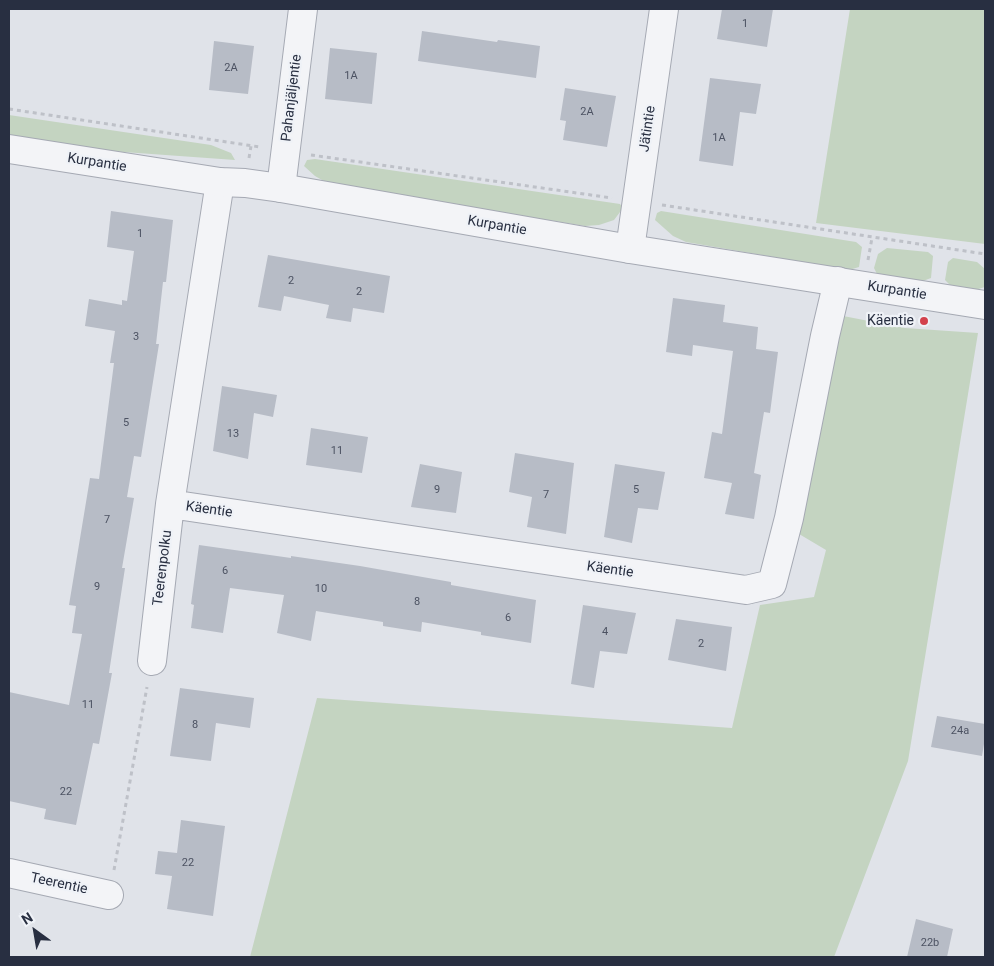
<!DOCTYPE html>
<meta charset="utf-8">
<style>
body{margin:0}
#map{position:relative;width:994px;height:966px;overflow:hidden;background:#e0e3e9;font-family:Roboto,sans-serif}
canvas{display:block}
.frame{position:absolute;inset:0;border:10px solid #282f41;pointer-events:none}
.north{position:absolute;left:10px;top:906px;width:50px;height:50px;-webkit-text-stroke:4px #eff2f7;paint-order:stroke;rotate:328deg;font-size:14px;font-weight:700;line-height:20px;text-align:center;color:#282f41}
.north::after{content:'';display:block;margin:auto;width:18px;height:22px;background:#282f41;clip-path:polygon(50% 0,100% 100%,50% 72%,0 100%)}
</style>
<div id="map">
<canvas width="994" height="966"></canvas>
<div class="frame"></div>
<div class="north">N</div>
</div>
<script>
const g = document.querySelector('canvas').getContext('2d');
g.lineJoin = 'round';
function fill(path, color) {
  g.fillStyle = color;
  g.fill(path, 'evenodd');
}
function toPath(rows) {
  const path = new Path2D();
  for (const r of rows) {
    path.moveTo(r[0], r[1]);
    for (let i = 2; i < r.length; i += 2) path.lineTo(r[i], r[i + 1]);
  }
  return path;
}
function strokePath(path, color, width, dash) {
  g.strokeStyle = color;
  g.lineWidth = width;
  g.lineCap = dash ? 'butt' : 'round';
  g.setLineDash(dash || []);
  g.stroke(path);
}
function label(font, color, halo, rows, align = 'center') {
  g.font = font + ' Roboto,sans-serif';
  g.lineWidth = 4.5;
  g.setLineDash([]);
  g.textBaseline = 'middle';
  g.strokeStyle = halo;
  g.fillStyle = color;
  for (const [text, x, y, turn = 0] of rows) {
    g.save();
    g.translate(x, y);
    g.rotate((+turn || 0) * Math.PI / 180);
    g.textAlign = isNaN(turn) ? turn : align;
    if (halo) g.strokeText(text, 0, 0);
    g.fillText(text, 0, 0);
    g.restore();
  }
}
fill(toPath([
 [850,9,985,9,985,244,816,223],
 [9,115,211,145,231,153,235,160,82,149,9,135],
 [315,159,620,204,623,208,614,220,599,225,585,226,329,184,315,176,304,166,307,160],
 [661,211,856,242,862,247,859,267,849,270,686,242,673,236,655,220,657,213],
 [887,248,928,252,933,256,931,278,923,281,878,276,874,268,878,254],
 [953,258,977,262,985,269,985,287,975,290,950,285,945,280,948,262],
 [838,315,905,328,978,333,908,761,834,957,250,957,317,698,732,728,760,605,814,597,826,550,794,531]
]), '#c4d4c1');
fill(toPath([
 [722,9,773,9,767,47,717,39],
 [422,31,497,42,498,40,540,46,536,78,418,61],
 [214,41,254,46,248,94,209,90],
 [330,48,377,53,372,104,325,99],
 [710,78,761,84,756,114,740,112,733,166,699,161],
 [565,88,616,96,607,147,563,140,566,121,560,120],
 [111,211,173,220,166,282,163,282,156,344,159,344,141,457,134,456,127,497,134,498,122,568,125,568,109,673,112,673,99,744,93,743,76,825,44,819,46,809,9,801,9,692,69,705,82,634,72,633,76,606,69,605,90,478,99,479,114,363,110,363,115,331,85,326,89,299,122,305,122,300,127,301,134,251,107,247],
 [268,255,390,276,384,313,353,308,351,322,326,318,329,305,284,296,281,311,258,307],
 [673,298,725,305,723,322,758,327,756,349,778,352,770,413,764,412,754,473,761,475,754,519,725,514,732,483,704,478,712,432,722,434,733,351,693,345,692,356,666,352],
 [222,386,277,395,273,417,254,413,248,459,213,451],
 [311,428,368,437,362,473,306,465],
 [515,453,574,463,566,534,527,527,532,497,509,492],
 [420,464,462,472,456,513,411,507],
 [615,464,665,472,658,510,638,508,632,543,604,537],
 [199,545,291,558,291,556,360,566,451,582,451,585,536,600,531,643,481,635,481,632,422,622,421,632,383,626,383,622,316,611,311,641,277,633,284,595,230,588,223,633,191,628,194,605,191,604],
 [583,605,636,613,627,654,600,651,594,688,571,684],
 [676,619,732,627,726,671,668,660],
 [180,688,254,698,250,728,216,723,211,761,170,756],
 [937,716,985,724,985,738,982,756,931,747],
 [181,820,225,826,213,916,167,909,172,876,155,874,158,851,177,853],
 [916,919,953,929,947,957,907,957]
]), '#b7bcc6');
const minor = toPath([
 [281,188,303,9],
 [630,249,664,9],
 [170,504,746,590,772,584,789,518,825,336,838,281],
 [152,661,170,504,220,182],
 [9,873,109,895]
]);
const tertiary = toPath([
 [9,149,220,182,245,183,281,188,630,249,985,305]
]);
strokePath(minor, '#a5a9b3', 30);
strokePath(tertiary, '#a5a9b3', 30);
strokePath(toPath([
 [9,109,260,147],
 [311,155,612,198],
 [249,158,251,146],
 [662,205,985,254],
 [868,260,872,238],
 [114,870,147,687]
]), '#bec1c8', 3, [4, 4]);
strokePath(minor, '#f3f4f7', 28);
strokePath(tertiary, '#f3f4f7', 28);
for (const [x, y, r, color] of [
 [924,321,5,"#d3414c"]
]) {
  const dot = new Path2D();
  dot.arc(x, y, r, 0, 2 * Math.PI);
  g.fillStyle = color;
  g.fill(dot);
  strokePath(dot, '#eff2f7', 2);
}
label('11px', '#4c5262', null, [
 ["1",745,24],
 ["2A",231,68],
 ["1A",351,76],
 ["2A",587,112],
 ["1A",719,138],
 ["1",140,234],
 ["2",291,281],
 ["2",359,292],
 ["3",136,337],
 ["5",126,423],
 ["13",233,434],
 ["11",337,451],
 ["9",437,490],
 ["5",636,490],
 ["7",546,495],
 ["7",107,520],
 ["6",225,571],
 ["9",97,587],
 ["10",321,589],
 ["8",417,602],
 ["6",508,618],
 ["4",605,632],
 ["2",701,644],
 ["11",88,705],
 ["8",195,725],
 ["24a",960,731],
 ["22",66,792],
 ["22",188,863],
 ["22b",930,943]
]);
label('14px', '#282f41', '#eff2f7', [
 ["Pahanjäljentie",292,98,-83],
 ["Jätintie",648,129,-82],
 ["Kurpantie",97,163,9],
 ["Kurpantie",497,226,10],
 ["Kurpantie",897,291,9],
 ["Käentie",209,510,8],
 ["Teerenpolku",163,568,-83],
 ["Käentie",610,570,8],
 ["Teerentie",59,884,12]
]);
label('14px', '#282f41', '#eff2f7', [
 ["Käentie",914,321]
], 'right');
</script>
